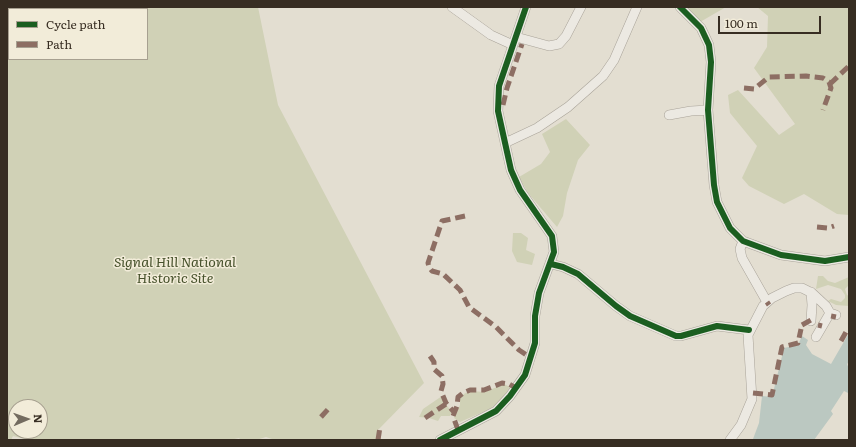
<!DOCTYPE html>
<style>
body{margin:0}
#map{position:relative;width:856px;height:447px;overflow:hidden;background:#e3ded1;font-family:Literata,serif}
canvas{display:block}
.frame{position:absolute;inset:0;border:8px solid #372d22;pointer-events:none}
.legend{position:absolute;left:8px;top:8px;width:140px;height:52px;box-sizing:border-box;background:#f2ecd9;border:1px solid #a7a090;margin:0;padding:5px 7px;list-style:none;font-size:12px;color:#372d22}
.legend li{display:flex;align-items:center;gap:8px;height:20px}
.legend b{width:20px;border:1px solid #a7a090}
.north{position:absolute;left:8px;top:399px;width:40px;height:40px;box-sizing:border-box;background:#f2ecd9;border:1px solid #a7a090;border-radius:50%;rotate:88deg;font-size:11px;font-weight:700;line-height:16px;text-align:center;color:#372d22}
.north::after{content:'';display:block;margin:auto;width:14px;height:18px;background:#736b5f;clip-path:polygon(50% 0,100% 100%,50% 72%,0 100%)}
.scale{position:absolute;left:718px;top:16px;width:103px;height:18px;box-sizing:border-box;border:2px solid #372d22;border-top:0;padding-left:5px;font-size:12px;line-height:14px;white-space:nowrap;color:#372d22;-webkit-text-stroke:3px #f2ecd9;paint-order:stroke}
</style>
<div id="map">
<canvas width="856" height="447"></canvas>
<div class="frame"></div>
<ul class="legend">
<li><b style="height:5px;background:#1b5e20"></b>Cycle path</li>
<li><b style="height:5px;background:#8d6e63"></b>Path</li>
</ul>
<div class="north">N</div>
<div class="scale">100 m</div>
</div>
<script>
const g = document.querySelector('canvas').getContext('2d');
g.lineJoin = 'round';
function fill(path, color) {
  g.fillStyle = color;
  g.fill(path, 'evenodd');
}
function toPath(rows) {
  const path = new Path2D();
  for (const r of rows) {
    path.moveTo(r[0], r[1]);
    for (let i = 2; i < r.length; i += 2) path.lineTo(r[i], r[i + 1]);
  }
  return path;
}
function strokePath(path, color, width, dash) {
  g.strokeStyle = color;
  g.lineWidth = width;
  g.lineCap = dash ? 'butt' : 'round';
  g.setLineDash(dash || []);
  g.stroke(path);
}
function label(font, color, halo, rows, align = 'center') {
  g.font = font + ' Literata,serif';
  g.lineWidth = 3;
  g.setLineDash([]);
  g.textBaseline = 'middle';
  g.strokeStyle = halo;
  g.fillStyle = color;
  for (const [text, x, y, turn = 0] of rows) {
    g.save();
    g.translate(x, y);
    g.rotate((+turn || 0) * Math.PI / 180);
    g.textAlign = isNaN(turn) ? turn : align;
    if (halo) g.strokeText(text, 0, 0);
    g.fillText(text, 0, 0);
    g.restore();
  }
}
fill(toPath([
 [7,7,258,7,278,105,424,383,377,431,378,440,275,440,266,437,256,440,241,440,239,438,230,440,29,440,13,436,11,440,7,440],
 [9,9,147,9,147,59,9,59],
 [16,407,40,407,40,431,16,431],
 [686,7,726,7,700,22],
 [757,7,849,7,849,215,837,214,804,194,784,204,749,186,742,178,757,146,730,113,728,95,738,90,779,135,795,124,754,68,767,47,768,16],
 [566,119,590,145,578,160,567,193,563,216,557,227,528,193,519,177,541,164,550,152,542,134],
 [513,233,521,233,528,238,526,250,535,254,532,265,517,262,512,251],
 [818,276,823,276,828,281,835,283,849,277,849,285,845,289,847,295,849,296,849,306,836,305,828,301,831,299,841,302,845,298,845,295,841,289,828,285,816,289],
 [504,384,510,387,502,399,490,409,460,422,454,418,460,405,460,398,464,394,469,391,485,392],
 [442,396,445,406,446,405,452,411,450,416,441,416,438,421,429,418,419,417,423,409]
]), '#d0d1b6');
fill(toPath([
 [849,333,849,362,847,364,849,369,849,391,848,393,844,391,831,411,833,414,814,440,753,439,759,423,762,396,772,397,784,348,798,345,802,336,808,340,806,345,812,354,831,364]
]), '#bbc8c1');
const minor = toPath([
 [452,7,491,35,513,45],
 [680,7,701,28,709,45,711,62,708,110,714,185,717,202,730,228,743,241,781,255,825,261,849,257],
 [516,37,549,46,559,44,566,36,581,7],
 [669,115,691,111,708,110],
 [505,143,537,128,568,107,603,76,614,60,637,7],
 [743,241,740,249,742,258,767,302],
 [551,264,563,267,578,274,616,306,630,316,676,336,681,336,717,326,749,330],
 [811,292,812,305,811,321],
 [816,337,830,313],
 [440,440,496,411,510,396,525,375,535,343,535,316,539,293,554,252,552,236,520,190,511,170,498,111,499,86,526,7],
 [730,440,741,425,752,399,748,335,763,306,772,298,786,291,794,288,802,288,812,293,826,306,830,313,836,315]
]);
strokePath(minor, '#a9a399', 10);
strokePath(minor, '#ece9e2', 9);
strokePath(toPath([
 [830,84,849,66],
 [744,88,754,89,769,77,806,76,823,78,829,82,831,88,823,110],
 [503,105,507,88,522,44],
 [465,216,442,221,428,263,429,267,432,271,443,274,460,290,469,307,496,327,519,350,531,358],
 [817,227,828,228,834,226],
 [767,302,769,305],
 [833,319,834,314],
 [802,325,811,320],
 [818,325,822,326],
 [841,341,846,332],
 [430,356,434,362,434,369,442,376,443,384,441,391,446,403,454,412],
 [753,393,772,395,782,347,798,343,801,329],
 [321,417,330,407],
 [425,418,446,404],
 [458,430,453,416,457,406,458,397,463,393,470,390,484,390,502,383,509,384,516,388],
 [378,440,380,427]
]), '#8d6e63', 5, [10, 5]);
strokePath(toPath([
 [680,7,701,28,709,45,711,62,708,110,714,185,717,202,730,228,743,241,781,255,825,261,849,257],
 [551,264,563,267,578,274,616,306,630,316,676,336,681,336,717,326,749,330],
 [440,440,496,411,510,396,525,375,535,343,535,316,539,293,554,252,552,236,520,190,511,170,498,111,499,86,526,7]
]), '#1b5e20', 6);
label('italic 14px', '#46512b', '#f2ecd9', [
 ["Signal Hill National",175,263],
 ["Historic Site",175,279]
]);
</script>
